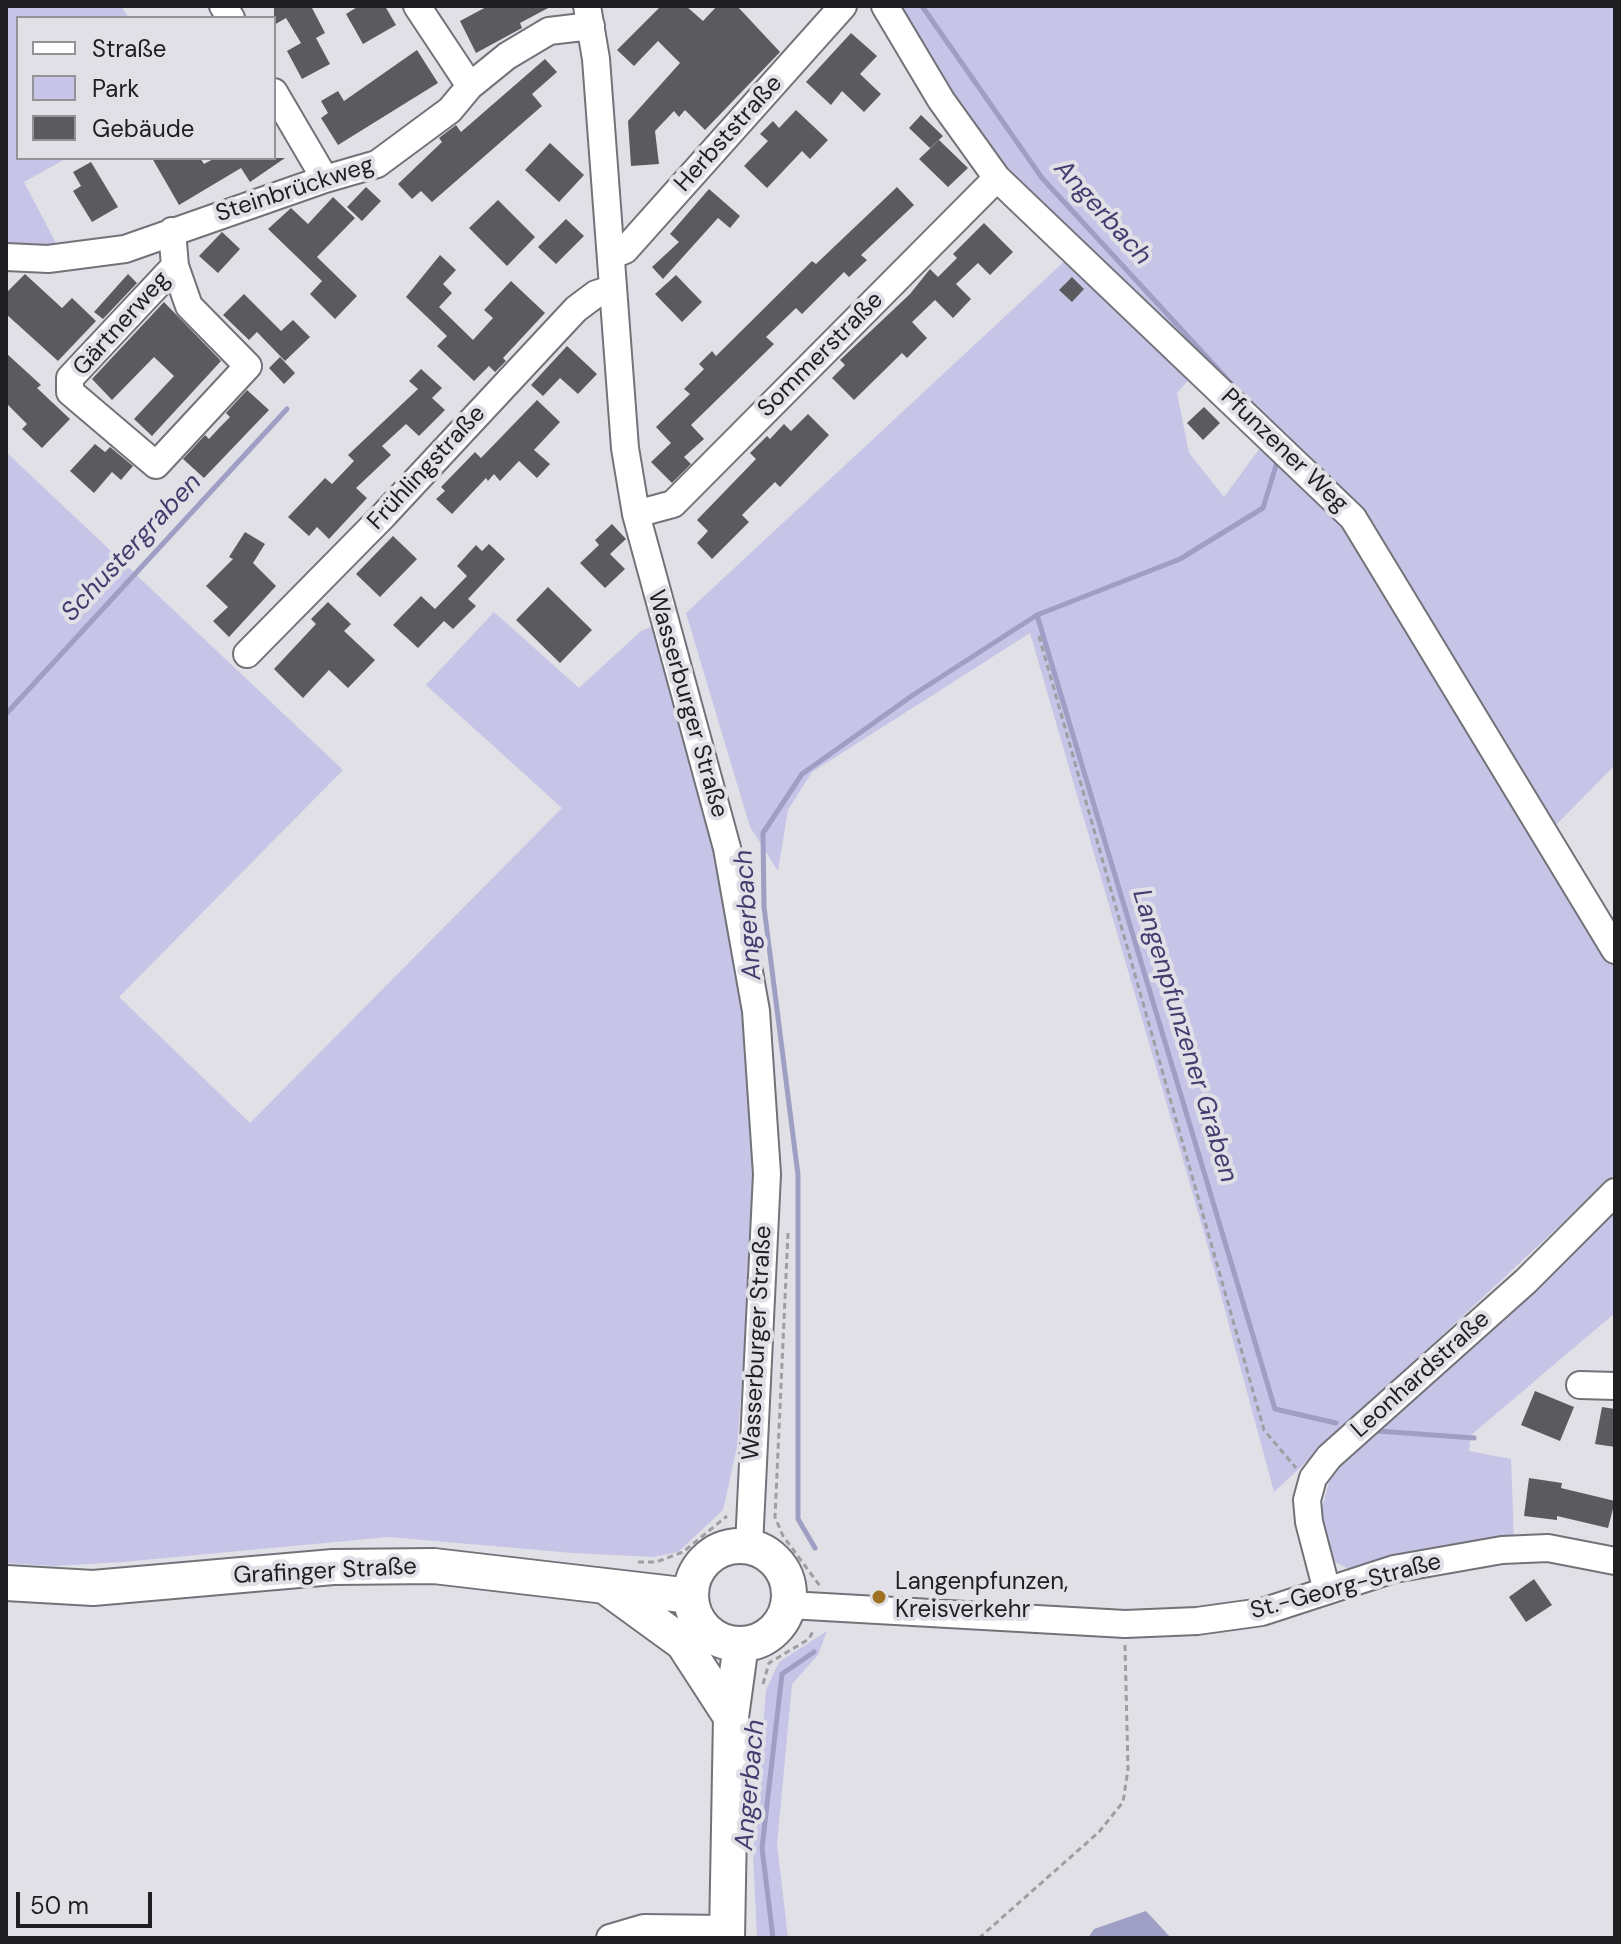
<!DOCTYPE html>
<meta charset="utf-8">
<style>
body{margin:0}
#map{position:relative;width:1621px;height:1944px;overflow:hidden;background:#e0e0e6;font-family:"DM Sans",sans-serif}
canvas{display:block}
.frame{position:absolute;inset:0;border:8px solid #1f1f21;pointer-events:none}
.legend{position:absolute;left:16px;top:16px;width:260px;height:144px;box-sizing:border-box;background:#e0e0e6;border:2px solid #939397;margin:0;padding:10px 14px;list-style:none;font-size:24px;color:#1f1f21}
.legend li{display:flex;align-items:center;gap:16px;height:40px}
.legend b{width:40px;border:2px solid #939397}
.scale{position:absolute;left:16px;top:1892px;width:136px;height:36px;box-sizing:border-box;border:4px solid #1f1f21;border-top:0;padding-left:10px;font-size:24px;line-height:28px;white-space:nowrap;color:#1f1f21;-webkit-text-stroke:6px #e0e0e6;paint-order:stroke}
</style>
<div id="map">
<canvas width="1621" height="1944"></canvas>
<div class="frame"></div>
<ul class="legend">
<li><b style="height:10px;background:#fff"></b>Straße</li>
<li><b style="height:22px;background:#c6c4e7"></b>Park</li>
<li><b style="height:22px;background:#5a5a5f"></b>Gebäude</li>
</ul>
<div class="scale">50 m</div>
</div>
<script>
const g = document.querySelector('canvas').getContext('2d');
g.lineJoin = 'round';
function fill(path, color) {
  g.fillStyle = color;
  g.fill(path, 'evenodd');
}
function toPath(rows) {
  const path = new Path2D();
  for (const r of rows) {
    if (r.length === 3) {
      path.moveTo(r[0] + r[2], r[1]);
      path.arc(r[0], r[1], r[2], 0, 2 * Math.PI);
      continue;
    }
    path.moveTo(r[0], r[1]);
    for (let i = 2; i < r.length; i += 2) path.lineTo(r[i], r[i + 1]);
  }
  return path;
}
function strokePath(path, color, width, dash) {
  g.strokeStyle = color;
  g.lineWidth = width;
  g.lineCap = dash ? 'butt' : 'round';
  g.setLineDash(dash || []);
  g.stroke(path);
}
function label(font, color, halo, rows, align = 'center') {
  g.font = font + ' "DM Sans",sans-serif';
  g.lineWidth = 8;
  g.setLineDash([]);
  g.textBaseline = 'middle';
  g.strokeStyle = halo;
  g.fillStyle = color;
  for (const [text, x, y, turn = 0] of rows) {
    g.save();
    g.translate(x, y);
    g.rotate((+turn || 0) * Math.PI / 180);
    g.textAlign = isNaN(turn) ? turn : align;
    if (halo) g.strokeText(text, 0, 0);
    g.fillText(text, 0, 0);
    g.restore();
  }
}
fill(toPath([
 [6,6,121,6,129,18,18,18,18,158,67,158,24,182,57,245,49,247,6,245],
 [896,6,1615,6,1615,765,1550,831,1375,547,1004,172,952,102],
 [1069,257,1192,376,1177,393,1189,453,1224,497,1260,448,1324,496,1346,521,1615,961,1615,1174,1274,1492,1205,1236,1030,633,812,772,788,810,778,871,750,827,686,613],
 [6,452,343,770,119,997,250,1123,562,808,426,685,494,612,579,688,641,631,656,625,698,775,733,927,748,1042,754,1223,737,1447,723,1510,678,1552,653,1557,573,1553,389,1537,122,1562,55,1566,6,1563],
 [1615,1205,1615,1313,1471,1435,1469,1451,1511,1459,1514,1542,1351,1570,1333,1561,1319,1519,1330,1478,1353,1447],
 [827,1631,818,1655,792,1684,777,1844,788,1938,757,1938,753,1852,766,1690,779,1662]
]), '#c6c4e7');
fill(toPath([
 [1146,1911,1171,1938,1088,1938,1094,1929]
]), '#9f9ec4');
strokePath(toPath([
 [922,6,1042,178,1238,391],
 [1037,615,1275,1409,1336,1423],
 [6,714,287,409],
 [1378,1431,1474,1438],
 [815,1548,798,1519,798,1175,764,907,763,833,802,774,913,695,1037,615,1180,559,1263,508,1278,459],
 [773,1938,762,1848,782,1674,814,1652]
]), '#9f9ec4', 5);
fill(toPath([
 [274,6,311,6,325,33,316,38,330,64,302,79,287,51,301,43,286,18,274,25],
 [359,6,385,6,396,25,363,44,346,14],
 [488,6,552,6,520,23,522,28,476,53,460,21],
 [661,6,686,6,703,21,717,6,737,6,780,52,705,130,685,110,679,117,674,111,655,131,659,164,631,166,628,121,680,63,658,41,634,66,617,50],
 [851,33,877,56,860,74,881,94,864,112,842,91,831,105,806,82],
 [417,50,438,83,338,145,321,118,328,113,321,101,338,91,344,101],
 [545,59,557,72,532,94,542,106,432,202,421,191,412,199,398,184,442,142,439,138,456,125,461,132],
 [796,110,828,140,810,159,802,151,767,188,744,166,768,141,760,134,773,121,779,128],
 [921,115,943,136,930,148,909,128],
 [939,140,968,168,948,187,919,159],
 [550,143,584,175,559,202,525,170],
 [152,158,200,158,204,164,215,158,285,158,250,182,241,168,179,205],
 [91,162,118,207,92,222,73,191,81,186,73,172],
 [366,187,381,201,362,221,347,207],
 [897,187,914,205,861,255,867,260,849,277,844,272,802,314,796,308,766,337,774,344,691,425,704,439,684,457,691,464,672,483,651,462,671,443,656,427,690,394,684,389,704,369,699,364,712,351,716,356,812,261,816,264],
 [709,189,740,216,730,228,718,218,663,279,652,267,679,242,670,234],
 [333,197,355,218,317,257,357,296,335,319,310,294,322,281,268,229,291,208,308,224],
 [498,200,535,237,507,266,469,228],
 [566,219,584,236,556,264,538,247],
 [984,223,1013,252,990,275,978,263,956,284,971,299,953,318,935,300,912,322,927,338,907,358,902,353,854,400,832,378,845,365,840,360,910,294,930,269,938,277,957,258,953,254],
 [222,232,240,249,218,273,199,256],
 [440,255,456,270,443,284,452,293,439,307,473,340,493,318,484,310,511,281,545,313,503,358,506,361,495,372,489,366,474,381,437,346,447,336,406,297],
 [25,274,62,308,72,298,96,321,58,361,6,314,6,293],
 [128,274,137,283,103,319,94,312],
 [676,275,702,302,682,322,655,294],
 [1072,277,1084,289,1072,302,1059,290],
 [244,294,281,331,293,320,310,337,285,361,257,332,249,340,223,315],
 [164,302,221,361,152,436,134,419,174,376,154,357,112,400,92,379],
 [567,346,597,374,578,394,560,378,543,396,531,385],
 [6,353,41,385,37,388,70,419,42,448,22,429,27,424,6,403],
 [280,357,295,373,284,384,269,368],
 [421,369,442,388,432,398,445,410,419,436,406,424,382,446,391,455,356,488,367,498,329,539,317,527,309,536,288,517,325,478,332,484,354,461,348,455,418,389,409,381],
 [247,390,269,410,204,478,183,459,205,435,209,439,220,427,230,417,226,413],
 [537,400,560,422,534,450,550,464,537,478,519,461,500,481,494,474,488,481,486,478,452,514,436,499,445,491,441,487,475,452,481,458],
 [1204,407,1220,423,1203,440,1187,423],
 [808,414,829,435,780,487,775,482,742,515,749,522,712,559,697,543,708,531,697,520,756,459,750,453,767,436,770,439,784,424,791,431],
 [95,444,105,452,110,447,133,466,121,480,112,472,94,493,70,471],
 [612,524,626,539,610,554,625,569,605,588,580,563,599,545,595,540],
 [245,532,265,544,253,563,276,586,229,637,213,621,228,607,206,586,233,559,229,557],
 [393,536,417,559,380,597,356,574],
 [489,544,505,559,468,599,476,606,453,629,444,621,418,648,393,625,421,596,435,609,467,576,457,566,476,545,482,551],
 [548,587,592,630,560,663,516,620],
 [328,602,351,624,344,631,375,660,348,688,329,670,303,698,274,669,316,624,311,619],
 [1535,1391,1574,1407,1560,1441,1521,1425],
 [1602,1407,1615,1409,1615,1447,1595,1444],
 [1529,1478,1562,1483,1561,1488,1615,1501,1608,1528,1557,1516,1557,1520,1524,1516],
 [1534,1579,1552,1605,1526,1622,1509,1597]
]), '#5a5a5f');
const minor = toPath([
 [223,6,231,18],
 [417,6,470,86],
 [587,6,596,59,625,448,636,514,727,848,756,1011,767,1174,749,1546],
 [885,6,941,100,997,178,1353,518,1615,950],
 [274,92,325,179],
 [172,231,175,266,70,378,70,392,156,465,248,366,189,306,175,266],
 [611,256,625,250,843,6],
 [6,257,48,259,125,249,325,179,377,164,450,110,470,86,507,56,549,31,591,26],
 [636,514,673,504,997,178],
 [247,654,383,516,576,309,596,294,612,289],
 [1580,1385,1615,1386],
 [1327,1591,1309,1522,1307,1500,1313,1478,1329,1457,1526,1281,1615,1192],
 [789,1605,1125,1624,1197,1621,1262,1612,1394,1569,1502,1550,1548,1548,1615,1561],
 [610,1938,644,1928,726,1929]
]);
const major = toPath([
 [740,1595,49],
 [6,1583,93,1588,333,1567,434,1566,691,1596],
 [606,1587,683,1643,731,1717],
 [727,1938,731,1717,741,1644]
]);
strokePath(minor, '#727278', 30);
strokePath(major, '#727278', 38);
strokePath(toPath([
 [1039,636,1264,1430,1296,1468],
 [788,1233,775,1517,783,1536,820,1586],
 [638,1562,656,1562,683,1552,727,1516],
 [763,1684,769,1663,809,1639,814,1629],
 [979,1938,1099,1832,1123,1802,1128,1769,1125,1645]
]), '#9e9ea3', 3, [6, 4]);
strokePath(minor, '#fff', 26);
strokePath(major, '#fff', 34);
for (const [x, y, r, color] of [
 [879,1597,8,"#9f7223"]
]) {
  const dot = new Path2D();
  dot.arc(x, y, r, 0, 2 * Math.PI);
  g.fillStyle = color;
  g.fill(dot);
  strokePath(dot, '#e0e0e6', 3);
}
label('24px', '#1f1f21', '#e0e0e6', [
 ["Herbststraße",729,134,-48],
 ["Steinbrückweg",295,190,-18],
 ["Gärtnerweg",122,324,-48],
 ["Sommerstraße",821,355,-45],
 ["Pfunzener Weg",1284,451,44],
 ["Frühlingstraße",427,468,-47],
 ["Wasserburger Straße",687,704,74],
 ["Wasserburger Straße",758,1343,-87],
 ["Leonhardstraße",1421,1375,-42],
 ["Grafinger Straße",325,1572,-3],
 ["St.-Georg-Straße",1346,1587,-15]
]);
label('24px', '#1f1f21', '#e0e0e6', [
 ["Langenpfunzen,",895,1583],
 ["Kreisverkehr",895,1611]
], 'left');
label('italic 26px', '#423c6f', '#e0e0e6', [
 ["Angerbach",1102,213,48],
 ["Schustergraben",132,548,-47],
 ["Angerbach",749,915,-94],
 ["Langenpfunzener Graben",1184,1036,73],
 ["Angerbach",751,1785,-85]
]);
</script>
